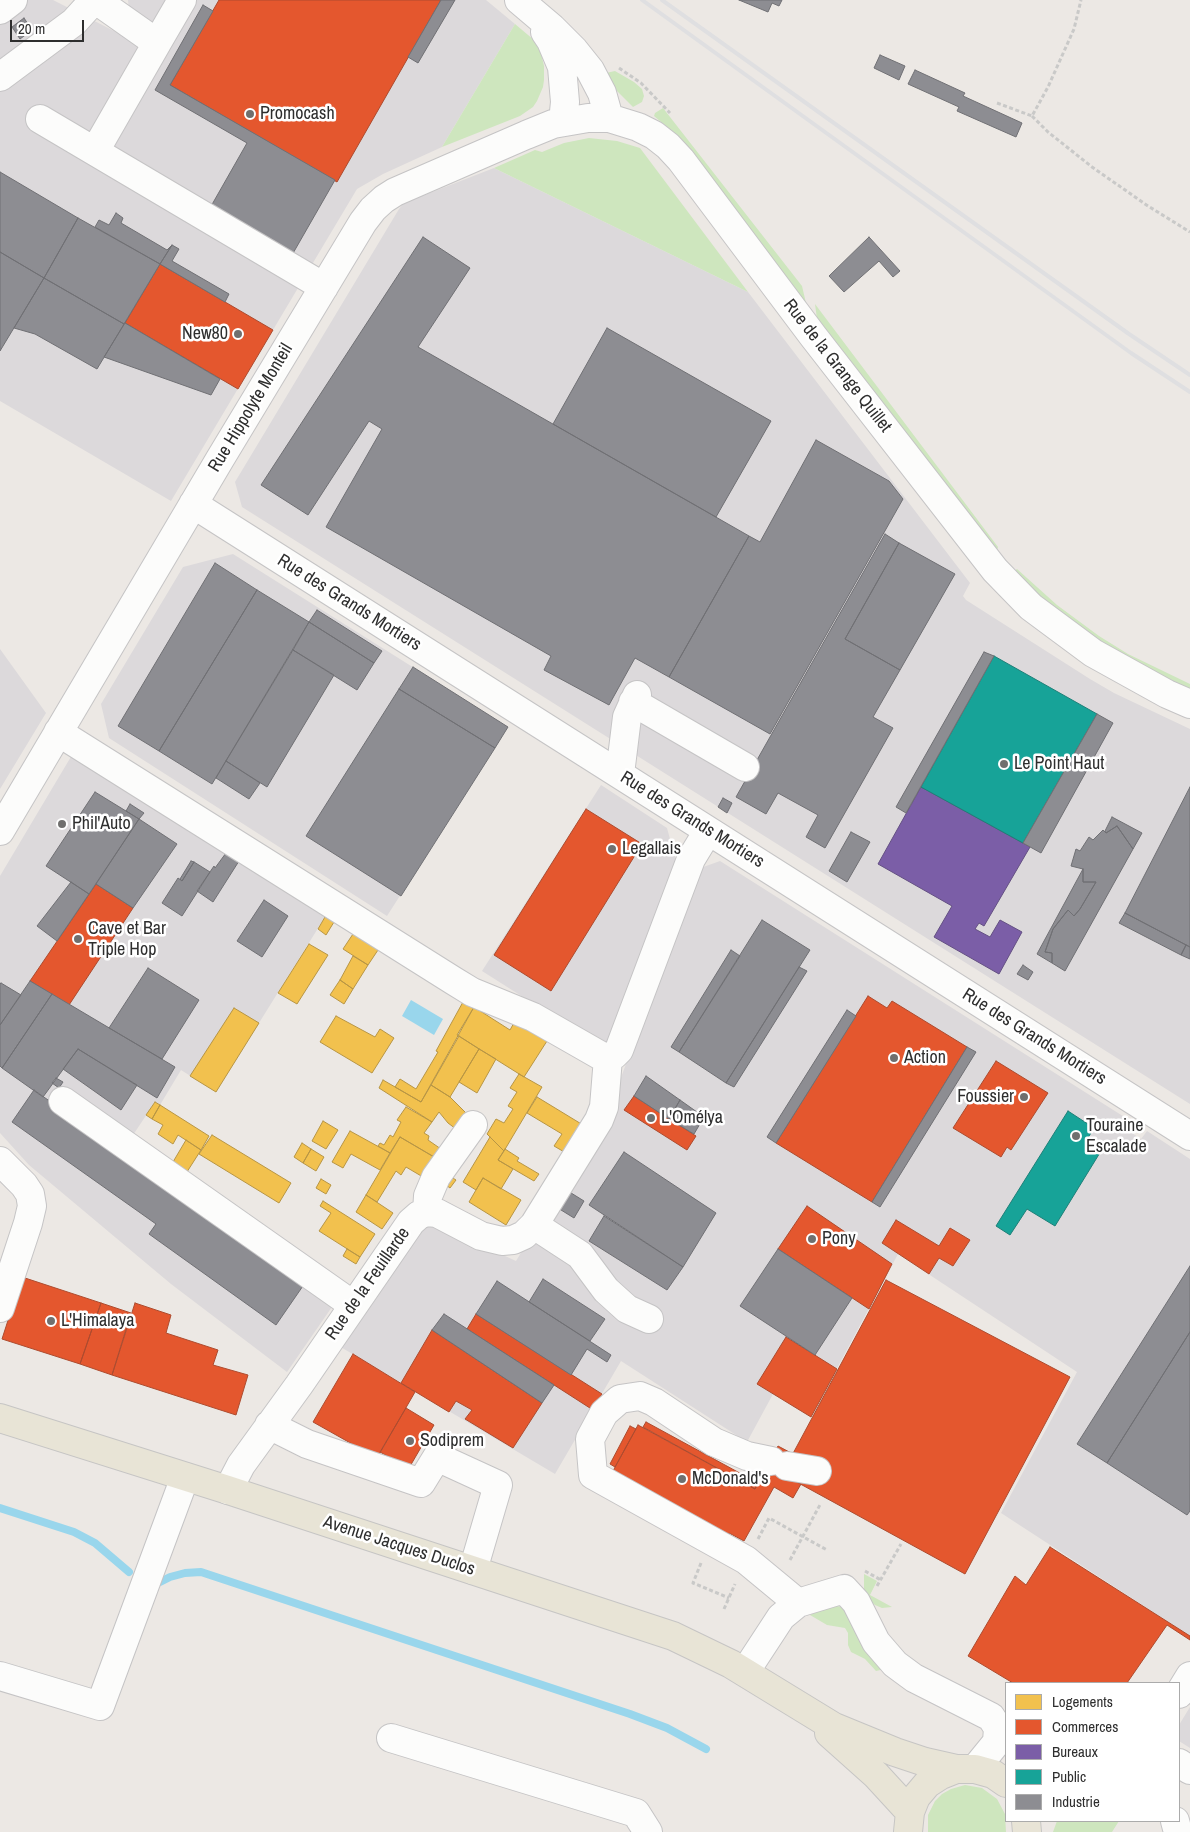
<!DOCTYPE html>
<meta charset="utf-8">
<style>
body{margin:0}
#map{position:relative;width:1190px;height:1832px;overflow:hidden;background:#ece8e4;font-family:"Archivo Narrow",sans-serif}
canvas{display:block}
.legend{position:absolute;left:1005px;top:1682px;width:175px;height:140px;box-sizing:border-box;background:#fff;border:1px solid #ababab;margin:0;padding:6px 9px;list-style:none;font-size:15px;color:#2e2e2e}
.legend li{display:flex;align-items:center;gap:10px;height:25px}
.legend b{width:25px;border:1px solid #ababab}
.scale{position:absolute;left:10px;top:20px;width:74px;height:22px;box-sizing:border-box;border:2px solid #2e2e2e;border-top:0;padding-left:6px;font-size:15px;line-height:18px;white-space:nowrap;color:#2e2e2e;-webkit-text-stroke:4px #fff;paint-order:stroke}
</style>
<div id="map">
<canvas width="1190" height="1832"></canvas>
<ul class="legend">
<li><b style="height:14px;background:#f2c14e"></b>Logements</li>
<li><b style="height:14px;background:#e4572e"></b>Commerces</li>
<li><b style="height:14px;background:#7b5ea7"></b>Bureaux</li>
<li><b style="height:14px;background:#17a398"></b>Public</li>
<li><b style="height:14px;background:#8d8d92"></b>Industrie</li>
</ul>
<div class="scale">20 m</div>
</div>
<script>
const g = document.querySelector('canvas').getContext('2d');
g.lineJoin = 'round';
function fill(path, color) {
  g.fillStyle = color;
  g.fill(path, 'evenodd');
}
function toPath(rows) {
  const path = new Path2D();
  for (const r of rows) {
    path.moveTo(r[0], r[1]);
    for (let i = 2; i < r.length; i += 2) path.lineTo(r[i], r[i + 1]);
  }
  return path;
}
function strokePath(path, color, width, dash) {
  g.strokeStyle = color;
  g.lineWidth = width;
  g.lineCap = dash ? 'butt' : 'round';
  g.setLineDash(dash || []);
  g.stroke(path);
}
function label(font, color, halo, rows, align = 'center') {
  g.font = font + ' "Archivo Narrow",sans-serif';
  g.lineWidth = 5;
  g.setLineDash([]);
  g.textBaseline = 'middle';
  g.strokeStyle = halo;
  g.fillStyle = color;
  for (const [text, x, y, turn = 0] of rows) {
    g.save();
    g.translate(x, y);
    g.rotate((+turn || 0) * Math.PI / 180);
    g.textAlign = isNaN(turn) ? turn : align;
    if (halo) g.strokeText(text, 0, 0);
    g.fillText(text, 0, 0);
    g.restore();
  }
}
fill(toPath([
 [0,0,53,0,120,34,125,30,129,11,128,0,486,0,515,24,442,147,383,174,357,189,171,501,0,401],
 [494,168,748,292,970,583,963,596,966,600,1090,679,1114,693,1190,729,1190,1104,242,507,235,482,399,209,404,203],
 [233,554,508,727,387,916,109,738,101,704,183,567],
 [0,649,46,713,0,789],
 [72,755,325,917,216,1092,181,1070,160,1105,155,1102,129,1141,334,1304,287,1372,171,1284,29,1165,0,1133,0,876],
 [601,785,667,828,676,861,605,1049,482,971],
 [720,861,1137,1125,1132,1133,1141,1139,1147,1131,1190,1159,1190,1636,1001,1513,1077,1372,898,1254,811,1417,773,1394,747,1442,621,1361,555,1474,339,1346,422,1218,516,1261,612,1103,695,870],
 [1190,1707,1190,1748,1179,1741,1179,1725]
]), '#dcd9db');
fill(toPath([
 [515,24,534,40,541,53,544,66,544,80,543,87,537,101,533,107,520,116,442,147],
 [615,71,634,82,642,89,644,96,642,102,633,107,617,91,606,73],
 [663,108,802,286,806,303,700,163,673,132,654,116,655,113],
 [589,138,617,141,640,148,748,292,494,168,535,150,542,152,564,143],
 [815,304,998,547,996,554,817,319],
 [1017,569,1057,605,1099,636,1128,654,1190,684,1190,691,1074,627,1012,573],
 [864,1574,877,1581,870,1595,892,1607,882,1608,875,1605,869,1600,864,1590],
 [837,1606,842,1607,889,1668,876,1671,865,1659,851,1652,848,1645,848,1633,845,1628,827,1625,810,1615,825,1607],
 [965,1785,982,1788,997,1799,1005,1814,1006,1832,928,1832,928,1815,935,1801,942,1794,951,1789],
 [1057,1821,1119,1821,1112,1832,1053,1832]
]), '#cee6be');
fill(toPath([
 [411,1000,443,1019,434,1035,402,1016]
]), '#99d6ec');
const homes = toPath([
 [325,917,334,922,326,935,318,929,325,917],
 [353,934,378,950,368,965,343,949,353,934],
 [309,944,328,955,297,1004,278,993,309,944],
 [353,956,368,965,353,989,340,980,353,956],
 [340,980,353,989,344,1004,330,995,340,980],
 [463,1002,474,1007,421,1102,395,1087,400,1079,416,1089,438,1052,436,1051,463,1002],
 [474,1007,510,1030,515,1021,547,1041,524,1077,457,1035,474,1007],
 [234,1008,259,1023,216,1092,190,1076,234,1008],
 [336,1016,375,1037,380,1029,394,1038,372,1073,320,1042,336,1016],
 [459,1036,479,1049,450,1097,431,1085,459,1036],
 [479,1049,496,1059,477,1093,459,1082,479,1049],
 [519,1074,542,1087,504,1151,487,1134,496,1119,504,1123,513,1109,508,1106,517,1092,510,1088,519,1074],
 [383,1080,421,1102,431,1085,450,1097,470,1117,460,1132,448,1123,439,1112,432,1122,379,1088,383,1080],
 [537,1097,583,1125,566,1153,554,1146,562,1134,527,1113,537,1097],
 [155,1102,160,1105,152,1119,146,1115,155,1102],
 [160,1105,209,1136,201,1150,178,1135,173,1144,158,1134,163,1125,152,1119,160,1105],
 [406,1107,432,1122,424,1133,429,1136,428,1140,441,1149,436,1158,400,1137,390,1153,378,1146,380,1143,384,1145,390,1135,393,1137,401,1122,397,1120,406,1107],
 [323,1121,338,1130,326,1149,312,1141,323,1121],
 [350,1131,390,1153,380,1170,351,1154,343,1168,332,1162,350,1131],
 [212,1135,291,1183,279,1203,199,1154,212,1135],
 [400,1137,439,1160,428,1180,406,1167,401,1175,396,1171,377,1202,366,1195,400,1137],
 [490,1137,504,1151,498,1160,513,1169,501,1189,483,1178,476,1190,463,1182,490,1137],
 [186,1140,201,1150,185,1175,170,1167,186,1140],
 [302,1143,311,1149,303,1163,294,1157,302,1143],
 [311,1149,324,1157,316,1171,303,1163,311,1149],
 [505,1149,519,1158,517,1161,539,1174,534,1181,498,1160,505,1149],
 [448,1175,456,1180,450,1188,442,1182,448,1175],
 [483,1178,521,1200,506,1225,469,1202,483,1178],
 [321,1179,331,1185,326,1194,316,1188,321,1179],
 [366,1195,393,1213,382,1229,356,1212,366,1195],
 [323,1201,375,1234,360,1257,319,1231,331,1213,320,1206,323,1201],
 [347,1249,360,1257,356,1264,343,1256,347,1249]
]);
fill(homes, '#f2c14e');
strokePath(homes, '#b79544', 1);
const shops = toPath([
 [219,0,441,0,337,182,170,85,219,0],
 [160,264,273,330,238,389,125,323,160,264],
 [586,809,642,844,551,991,494,955,586,809],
 [96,884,133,908,69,1005,30,981,96,884],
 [868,996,887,1008,892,1001,967,1047,872,1202,776,1143,868,996],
 [996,1061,1048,1093,1011,1150,1007,1147,1001,1157,953,1128,996,1061],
 [634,1096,696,1136,687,1150,624,1110,634,1096],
 [807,1206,892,1264,869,1309,778,1249,807,1206],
 [896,1220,939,1246,950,1228,970,1240,953,1266,939,1258,929,1274,882,1243,896,1220],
 [22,1277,101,1303,80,1364,2,1339,22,1277],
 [886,1280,1070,1377,965,1574,782,1474,886,1280],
 [101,1303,131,1313,112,1375,80,1364,101,1303],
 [135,1303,171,1315,166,1333,218,1350,213,1365,248,1375,236,1415,112,1375,135,1303],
 [476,1314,602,1394,593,1410,467,1329,476,1314],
 [432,1330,542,1403,513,1448,465,1419,472,1410,456,1401,449,1412,401,1383,432,1330],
 [786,1337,837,1369,811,1417,757,1384,786,1337],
 [353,1354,415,1392,377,1458,313,1422,353,1354],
 [406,1408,434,1425,409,1468,380,1452,406,1408],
 [646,1422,758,1483,755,1489,643,1427,646,1422],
 [638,1425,755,1489,778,1446,793,1454,782,1474,801,1484,793,1498,774,1487,744,1541,729,1533,726,1536,675,1509,677,1506,647,1489,645,1493,613,1471,638,1425],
 [630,1426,636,1429,615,1467,610,1464,630,1426],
 [1050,1547,1190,1636,1190,1640,1167,1625,1127,1683,1013,1683,968,1656,1015,1576,1026,1585,1050,1547]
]);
fill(shops, '#e4572e');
strokePath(shops, '#ad4b2e', 1);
const offices = toPath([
 [921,787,1030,847,984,926,979,923,975,929,990,937,1000,920,1022,932,999,974,934,937,952,906,878,864,921,787]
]);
fill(offices, '#7b5ea7');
strokePath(offices, '#645083', 1);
const public = toPath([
 [994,656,1097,714,1023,843,921,787,994,656],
 [1068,1111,1094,1128,1086,1141,1101,1151,1055,1226,1027,1209,1010,1235,996,1226,1068,1111]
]);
fill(public, '#17a398');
strokePath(public, '#1e8078', 1);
const industry = toPath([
 [441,0,455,0,418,63,408,57,441,0],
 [739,0,782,0,779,6,772,3,768,12,739,0],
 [203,5,213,11,170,85,335,180,292,255,210,208,247,143,155,90,203,5],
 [24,18,32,30,20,39,12,27,24,18],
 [880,55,905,66,899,80,874,68,880,55],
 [915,70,965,93,963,96,1022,123,1016,137,957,111,959,107,908,84,915,70],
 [0,172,78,218,44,278,0,252,0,172],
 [116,213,123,218,121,223,167,250,172,245,160,264,95,227,99,220,109,225,116,213],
 [78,218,160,264,124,324,44,278,78,218],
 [423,237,470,268,418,347,749,536,669,677,635,658,609,705,544,670,551,656,326,527,382,429,369,421,308,515,261,485,423,237],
 [869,237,900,271,893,277,879,261,844,292,829,276,869,237],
 [172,245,179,249,172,261,229,294,225,302,160,264,172,245],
 [0,252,44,278,0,351,0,252],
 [44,278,124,324,97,369,35,334,14,328,44,278],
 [125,323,220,379,211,395,104,357,125,323],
 [607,328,771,421,716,517,553,424,607,328],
 [816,440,889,481,903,499,770,734,669,677,749,536,760,542,816,440],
 [885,534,899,543,845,639,900,670,873,717,893,728,825,848,806,837,818,815,778,793,766,814,736,797,885,534],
 [899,543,955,574,900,670,845,639,899,543],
 [215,563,257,590,159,751,118,726,215,563],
 [257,590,309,622,212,784,159,751,257,590],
 [317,610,382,651,374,663,309,622,317,610],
 [309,622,374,663,357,690,293,650,309,622],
 [293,650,334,675,267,787,226,761,293,650],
 [984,652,994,656,906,813,896,807,984,652],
 [413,667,508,727,495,748,399,689,413,667],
 [399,689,495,748,401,896,306,836,399,689],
 [1097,714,1113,723,1041,853,1023,843,1097,714],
 [226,761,260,783,249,799,216,778,226,761],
 [1190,787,1190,947,1125,913,1190,787],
 [95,792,139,819,89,894,46,866,95,792],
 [723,798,732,803,727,813,718,807,723,798],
 [130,804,144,813,139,819,126,811,130,804],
 [1112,817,1142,833,1133,849,1117,826,1106,833,1105,831,1112,817],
 [139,819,177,844,133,908,96,884,139,819],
 [1117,826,1133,849,1065,971,1052,963,1052,953,1045,952,1053,929,1068,910,1074,916,1080,909,1096,882,1083,882,1083,869,1071,866,1076,849,1080,851,1089,837,1093,840,1103,830,1106,833,1117,826],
 [851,832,870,842,847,882,829,871,851,832],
 [226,853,239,861,213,902,197,891,214,866,215,868,226,853],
 [191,861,194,862,182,881,180,879,191,861],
 [194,862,210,872,182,916,162,903,178,878,182,881,194,862],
 [1083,869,1083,882,1096,882,1080,909,1074,916,1068,910,1053,929,1045,952,1052,953,1052,963,1037,954,1083,869],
 [71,882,89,894,57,941,37,926,71,882],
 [264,900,288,916,262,957,237,941,264,900],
 [1125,913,1186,945,1181,955,1119,923,1125,913],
 [762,920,810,950,726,1083,679,1052,762,920],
 [1186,945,1190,947,1190,959,1181,955,1186,945],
 [731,950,740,956,679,1052,671,1047,731,950],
 [1023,965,1033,972,1028,980,1017,974,1023,965],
 [799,967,807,971,734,1087,726,1083,799,967],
 [148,968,199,1000,162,1059,109,1028,148,968],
 [30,981,52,994,2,1068,0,1066,0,1025,30,981],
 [1,983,21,995,0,1025,0,984,1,983],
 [52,994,175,1067,157,1098,78,1049,43,1097,2,1068,52,994],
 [847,1010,856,1016,776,1143,767,1137,847,1010],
 [967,1047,976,1052,880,1207,872,1202,967,1047],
 [78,1049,137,1085,121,1110,63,1069,78,1049],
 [646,1076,680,1100,669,1119,634,1096,646,1076],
 [56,1078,63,1082,59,1088,52,1083,56,1078],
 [34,1090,305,1283,276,1325,149,1234,156,1224,12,1122,34,1090],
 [680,1100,704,1117,694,1134,669,1119,680,1100],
 [624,1152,716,1213,683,1267,589,1205,624,1152],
 [563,1188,584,1201,574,1218,553,1205,563,1188],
 [604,1216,683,1267,667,1290,589,1241,604,1216],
 [778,1249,852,1298,815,1355,740,1306,778,1249],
 [1190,1266,1190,1332,1107,1463,1077,1444,1190,1266],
 [543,1279,605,1319,590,1341,529,1302,543,1279],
 [497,1281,611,1355,607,1362,587,1349,571,1375,476,1314,497,1281],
 [444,1314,554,1385,542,1403,432,1330,444,1314],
 [1190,1332,1190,1511,1187,1515,1107,1463,1190,1332]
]);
fill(industry, '#8d8d92');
strokePath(industry, '#707074', 1);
strokePath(toPath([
 [0,1508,74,1532,95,1543,129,1572],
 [160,1582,170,1577,185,1573,201,1572,630,1714,667,1728,706,1749]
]), '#99d6ec', 8);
const minor = toPath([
 [519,0,552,28,574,50,590,70,602,93,609,118],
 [0,10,13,0],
 [545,32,551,41,562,67,565,102,563,122],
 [157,43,182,0],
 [0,77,74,22,94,0],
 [40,119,324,287],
 [95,151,157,43,96,0],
 [193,504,1190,1136],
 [633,702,745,767],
 [58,732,454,981,472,992,533,1017,603,1057,608,1058,614,1055,619,1050,691,859,708,831],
 [620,774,627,717,637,695],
 [0,831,220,459,363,222,373,209,384,199,395,192,526,135,553,124,588,118,609,118,638,127,654,135,668,146,681,160,813,336,995,570,1031,607,1093,653,1167,694,1190,704],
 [63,1101,353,1305],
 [0,1161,24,1185,30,1194,32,1206,28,1223,0,1308],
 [427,1212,428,1196,436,1177,473,1125],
 [534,1225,580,1255,606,1290,627,1309,649,1319],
 [269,1425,307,1444,421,1483,437,1457,498,1485,473,1570],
 [771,1461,747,1456,714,1442,654,1402,640,1396,620,1399,604,1413,590,1439,593,1475,746,1560,798,1603],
 [787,1466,817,1471],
 [228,1490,241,1465,299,1385,411,1222,419,1215,427,1212,437,1213,481,1236,502,1241,513,1240,524,1235,534,1225,599,1120,604,1107,608,1058],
 [745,1672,781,1617,798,1603,844,1589,856,1602,876,1642,895,1664,914,1678,991,1717,998,1728,997,1742,975,1769],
 [0,1676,100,1706,185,1477],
 [1179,1694,1190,1676],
 [391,1738,636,1813,648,1832],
 [1179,1763,1190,1770],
 [1175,1821,1178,1832]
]);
const major = toPath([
 [0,1418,228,1490,673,1636,731,1664,834,1727,895,1752,925,1762,956,1769],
 [829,1733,876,1775,910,1812],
 [1026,1821,1027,1832],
 [908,1832,910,1812,916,1797,927,1784,941,1775,956,1769,975,1769,993,1774,1006,1783]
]);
strokePath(minor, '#c5c4c5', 30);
strokePath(major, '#c6c5c4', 30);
strokePath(toPath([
 [619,68,641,83,670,113],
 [997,103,1032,116,1048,87,1074,29,1081,0],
 [1032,116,1048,132,1092,167,1148,206,1190,232],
 [758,1539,769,1518,827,1550],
 [790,1560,821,1503],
 [701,1563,693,1583,729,1598],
 [865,1571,881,1580],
 [877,1586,901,1544],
 [724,1609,735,1584]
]), '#c9c9c8', 3, [4, 2.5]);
strokePath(minor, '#fcfcfb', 28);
strokePath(major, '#e8e4d6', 28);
strokePath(toPath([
 [642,0,1131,353,1190,392],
 [662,0,1129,334,1190,375]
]), '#dfdfe1', 4);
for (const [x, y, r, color] of [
 [250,114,5,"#706f6e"],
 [238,334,5,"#706f6e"],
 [1004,764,5,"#706f6e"],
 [62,824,5,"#706f6e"],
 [612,849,5,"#706f6e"],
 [78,939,5,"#706f6e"],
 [894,1058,5,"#706f6e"],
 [1024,1097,5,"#706f6e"],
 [651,1118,5,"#706f6e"],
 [1076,1136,5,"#706f6e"],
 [812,1239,5,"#706f6e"],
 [51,1321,5,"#706f6e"],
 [410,1441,5,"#706f6e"],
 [682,1479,5,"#706f6e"]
]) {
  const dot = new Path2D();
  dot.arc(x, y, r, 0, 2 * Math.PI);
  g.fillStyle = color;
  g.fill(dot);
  strokePath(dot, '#fff', 2);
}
label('18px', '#2e2e2e', '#fff', [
 ["Promocash",260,114],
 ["New80",228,334,"right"],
 ["Le Point Haut",1014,764],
 ["Phil'Auto",72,824],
 ["Legallais",622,849],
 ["Cave et Bar",88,929],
 ["Triple Hop",88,950],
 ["Action",904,1058],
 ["Foussier",1014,1097,"right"],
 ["L'Omélya",661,1118],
 ["Touraine",1086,1126],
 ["Escalade",1086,1147],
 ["Pony",822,1239],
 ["L'Himalaya",61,1321],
 ["Sodiprem",420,1441],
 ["McDonald's",692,1479]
], 'left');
label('18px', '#2e2e2e', '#fff', [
 ["Rue de la Grange Quillet",837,366,52],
 ["Rue Hippolyte Monteil",251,408,-59],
 ["Rue des Grands Mortiers",349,603,32],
 ["Rue des Grands Mortiers",692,820,32],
 ["Rue des Grands Mortiers",1034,1037,32],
 ["Rue de la Feuillarde",368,1284,-55],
 ["Avenue Jacques Duclos",399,1546,18]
]);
</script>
